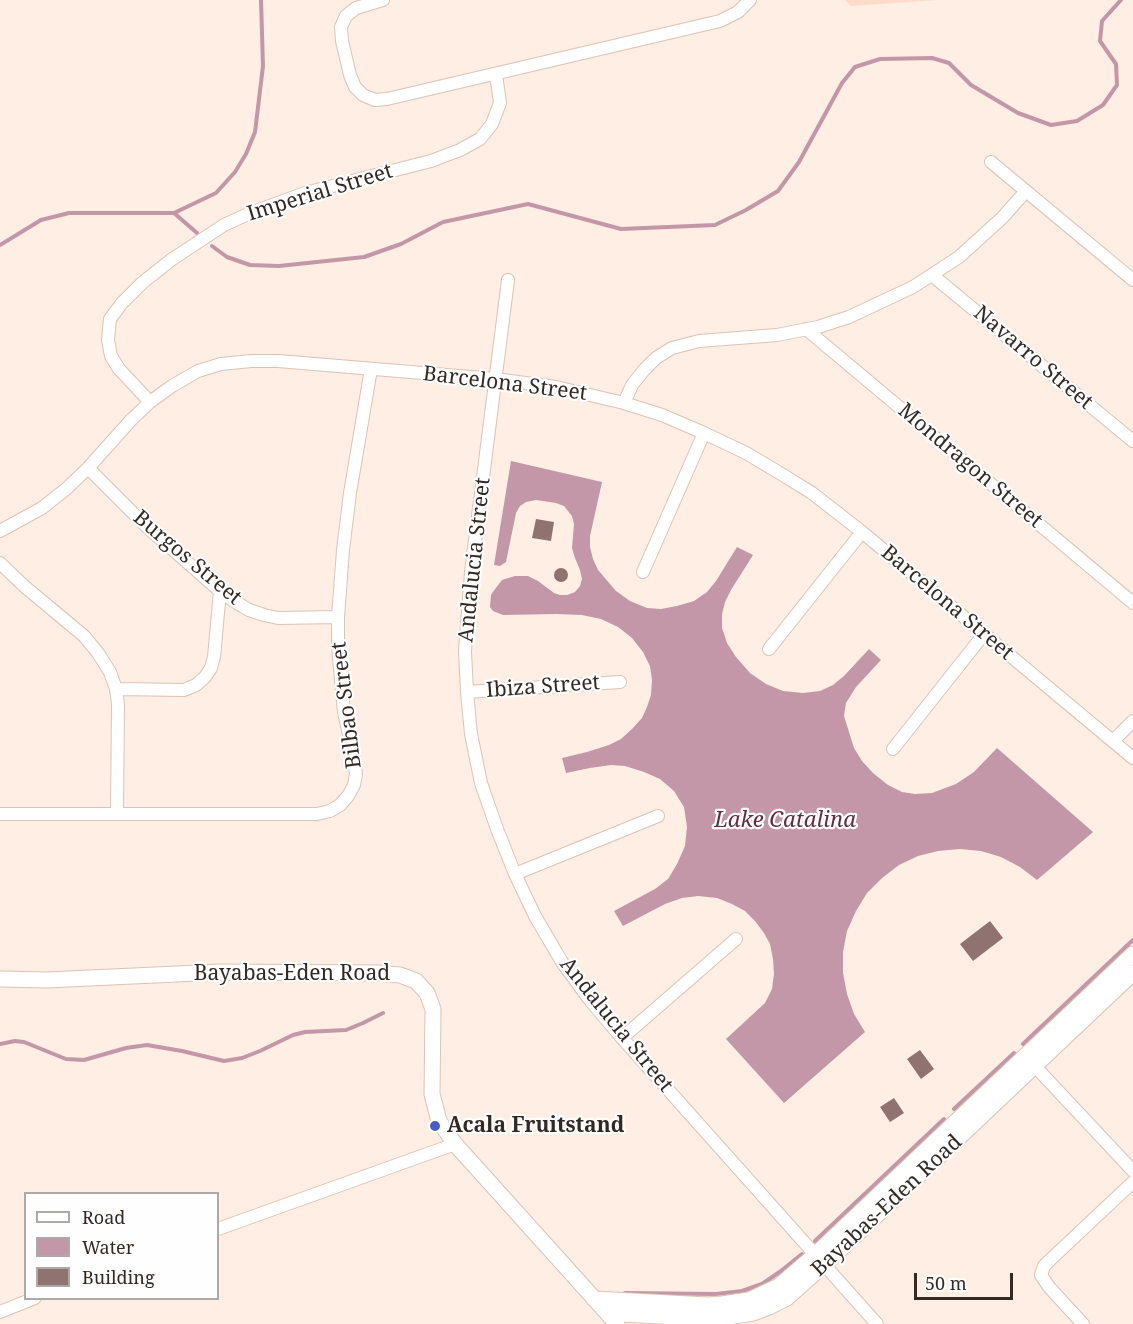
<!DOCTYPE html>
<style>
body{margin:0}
#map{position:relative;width:1133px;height:1324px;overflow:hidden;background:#feeee4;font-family:"Noto Serif",serif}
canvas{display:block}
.legend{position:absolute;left:24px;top:1192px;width:195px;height:108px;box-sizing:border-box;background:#fefefe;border:2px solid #ada9a6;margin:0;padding:8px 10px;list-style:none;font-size:18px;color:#332923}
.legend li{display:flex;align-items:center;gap:12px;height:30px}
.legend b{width:30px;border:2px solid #ada9a6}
.scale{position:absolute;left:914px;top:1273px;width:99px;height:27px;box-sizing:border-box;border:3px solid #332923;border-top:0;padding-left:8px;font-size:18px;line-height:21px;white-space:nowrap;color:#332923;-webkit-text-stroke:4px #fefefe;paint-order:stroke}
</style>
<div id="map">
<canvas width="1133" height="1324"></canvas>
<ul class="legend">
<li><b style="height:8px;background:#fff"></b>Road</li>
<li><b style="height:16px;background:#c397a7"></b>Water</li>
<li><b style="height:16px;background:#907371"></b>Building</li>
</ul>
<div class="scale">50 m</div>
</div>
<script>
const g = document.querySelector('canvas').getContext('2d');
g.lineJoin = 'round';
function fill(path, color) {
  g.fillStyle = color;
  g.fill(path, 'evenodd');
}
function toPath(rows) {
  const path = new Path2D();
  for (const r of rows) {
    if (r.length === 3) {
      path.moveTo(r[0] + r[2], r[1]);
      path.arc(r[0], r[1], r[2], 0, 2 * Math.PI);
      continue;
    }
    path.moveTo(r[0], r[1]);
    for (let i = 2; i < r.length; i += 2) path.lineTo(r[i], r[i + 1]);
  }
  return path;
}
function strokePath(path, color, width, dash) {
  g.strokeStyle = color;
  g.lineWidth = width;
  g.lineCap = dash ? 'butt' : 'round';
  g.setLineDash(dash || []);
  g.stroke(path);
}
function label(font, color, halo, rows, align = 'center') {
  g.font = font + ' "Noto Serif",serif';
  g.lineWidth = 4.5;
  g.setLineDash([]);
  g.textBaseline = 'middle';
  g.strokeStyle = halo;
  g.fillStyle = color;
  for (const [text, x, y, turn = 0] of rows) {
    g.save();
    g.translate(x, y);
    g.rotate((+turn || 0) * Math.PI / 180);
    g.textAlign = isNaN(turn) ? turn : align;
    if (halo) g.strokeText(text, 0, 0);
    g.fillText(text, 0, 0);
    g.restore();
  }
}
fill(toPath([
 [845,0,937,0,851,6]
]), '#ffdcc9');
fill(toPath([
 [511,461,602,482,590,536,590,547,593,559,598,570,616,591,630,601,647,608,661,609,677,606,694,601,707,592,716,581,737,547,753,555,731,590,725,602,722,614,722,628,727,643,736,657,750,673,766,684,783,691,803,693,820,691,833,685,844,676,869,649,881,660,856,687,846,703,844,716,854,748,862,761,873,773,888,785,902,792,915,794,932,793,956,784,974,772,997,748,1093,832,1037,880,1020,867,1001,857,981,851,960,849,938,851,918,856,899,865,882,878,867,893,856,911,847,931,843,952,843,973,847,994,854,1014,865,1032,784,1103,726,1039,765,1003,772,989,774,974,773,959,770,944,764,933,755,921,745,911,732,904,717,898,698,896,682,898,665,904,623,926,614,911,655,889,668,879,677,864,685,846,687,827,684,807,674,791,660,779,644,772,625,766,611,765,590,768,566,773,562,758,587,752,609,745,621,739,632,729,642,718,647,707,651,695,652,680,650,666,643,652,632,638,618,627,601,619,582,615,556,614,503,615,493,611,490,607,491,595,495,589,502,580,515,576,528,576,538,581,554,593,560,595,567,595,575,592,580,586,582,579,580,570,575,558,572,548,574,524,572,516,564,506,556,503,536,500,526,502,520,506,516,513,506,562,500,566,494,565]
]), '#c397a7');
strokePath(toPath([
 [174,213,216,193,235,172,246,154,255,132,263,66,261,0],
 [0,245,41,220,69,213,174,213,197,233],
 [212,246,227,257,250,265,279,266,364,257,401,244,443,222,528,204,621,229,715,225,746,210,778,191,799,162,842,83,855,67,880,59,932,58,949,63,971,85,1018,113,1051,125,1077,121,1103,105,1117,85,1116,64,1100,41,1102,21,1121,0],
 [0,1044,15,1041,24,1042,66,1059,84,1060,126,1048,147,1045,182,1051,224,1061,242,1058,260,1051,293,1035,305,1032,346,1030,363,1023,383,1013],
 [1023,1044,1133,940],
 [954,1109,1014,1053],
 [815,1241,944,1119],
 [625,1293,716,1294,742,1291,762,1284,781,1271,802,1254]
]), '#c397a7', 4);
fill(toPath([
 [536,519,554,522,551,541,532,538],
 [561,575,7],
 [990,921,1003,938,973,961,960,944],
 [920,1050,934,1069,921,1079,907,1059],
 [894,1098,904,1113,890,1122,880,1107]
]), '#907371');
const minor = toPath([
 [383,0,356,8,346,16,341,27,342,41,350,75,355,87,363,95,375,100,387,99,720,21,738,12,750,0],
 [991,162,1133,280],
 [932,275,1133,441],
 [508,280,471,572,465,651,467,692,471,734,481,783,497,829,515,874,535,916,562,962,589,999,622,1038,877,1324],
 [806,329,1133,603],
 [150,402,119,369,111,356,108,340,110,319,122,303,142,283,171,260,224,225,248,214,305,193,431,161,460,150,480,139,492,124,500,103,496,74],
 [624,403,632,385,644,370,656,358,672,348,699,341,777,335,818,327,849,317,913,287,959,257,1002,218,1026,191],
 [88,468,148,528,220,591,234,601,249,610,264,615,278,618,338,617],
 [0,531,42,508,66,489,88,468,131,420,150,402,172,386,198,371,221,364,251,361,278,361,495,379,556,387,624,403,662,415,704,433,746,453,783,475,812,493,862,532,1133,758],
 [0,563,24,586,84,636,98,653,110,672,116,689,118,704,117,814],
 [643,572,704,433],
 [769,649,862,532],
 [116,689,184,690,196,685,205,677,211,668,214,657,220,591],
 [467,692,620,682],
 [1113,741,1133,721],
 [893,749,984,634],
 [0,814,317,814,330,811,340,805,348,796,354,785,356,774,354,758,344,712,338,647,338,617,343,550,350,493,371,369],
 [515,874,658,816],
 [622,1038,736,939],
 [1030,1061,1133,1171],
 [218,1229,455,1144],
 [0,1312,35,1298],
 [1083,1324,1049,1287,1041,1275,1044,1266,1050,1260,1133,1182]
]);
const tertiary = toPath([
 [0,979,47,980,220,972,378,973,400,975,416,981,427,993,433,1009,432,1094,439,1121,455,1144,617,1324],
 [594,1299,708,1305,722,1304,749,1300,779,1286,815,1255,1133,954],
 [607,1313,708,1319,723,1318,753,1313,769,1307,787,1298,824,1265,1133,973]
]);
strokePath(minor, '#ddc3b4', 14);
strokePath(tertiary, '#ddc3b4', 17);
strokePath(minor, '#fff', 12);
strokePath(tertiary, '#fff', 15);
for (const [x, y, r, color] of [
 [435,1126,6,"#465bcf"]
]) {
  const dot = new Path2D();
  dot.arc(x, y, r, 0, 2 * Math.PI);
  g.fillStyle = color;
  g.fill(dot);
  strokePath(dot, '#fefefe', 2);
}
label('21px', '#332923', '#fefefe', [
 ["Imperial Street",320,193,-17],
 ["Navarro Street",1033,358,40],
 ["Barcelona Street",505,384,7],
 ["Mondragon Street",970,466,40],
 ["Burgos Street",187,558,40],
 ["Andalucia Street",475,560,-84],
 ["Barcelona Street",947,603,40],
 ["Ibiza Street",543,687,-4],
 ["Bilbao Street",347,705,-97],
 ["Bayabas-Eden Road",292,974],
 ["Andalucia Street",616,1025,51],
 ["Bayabas-Eden Road",887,1206,-43]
]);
label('bold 21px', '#332923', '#fefefe', [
 ["Acala Fruitstand",447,1126]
], 'left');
label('italic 22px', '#642c44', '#fefefe', [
 ["Lake Catalina",785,821]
]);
</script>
